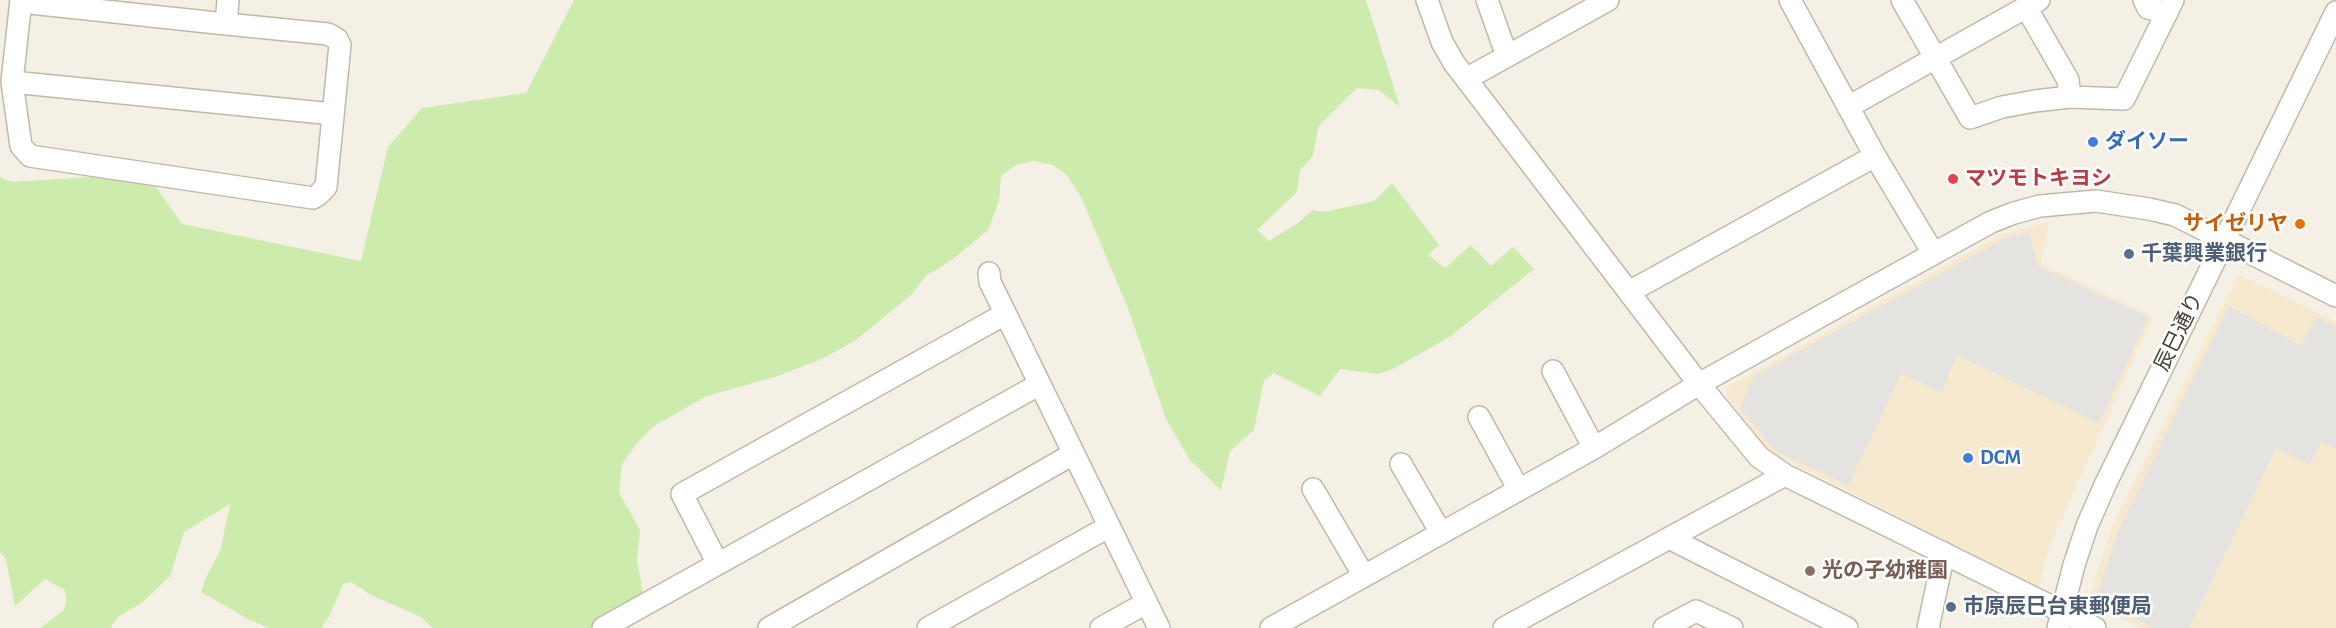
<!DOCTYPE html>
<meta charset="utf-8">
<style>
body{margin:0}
canvas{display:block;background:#f4f0e6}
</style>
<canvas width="2336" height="628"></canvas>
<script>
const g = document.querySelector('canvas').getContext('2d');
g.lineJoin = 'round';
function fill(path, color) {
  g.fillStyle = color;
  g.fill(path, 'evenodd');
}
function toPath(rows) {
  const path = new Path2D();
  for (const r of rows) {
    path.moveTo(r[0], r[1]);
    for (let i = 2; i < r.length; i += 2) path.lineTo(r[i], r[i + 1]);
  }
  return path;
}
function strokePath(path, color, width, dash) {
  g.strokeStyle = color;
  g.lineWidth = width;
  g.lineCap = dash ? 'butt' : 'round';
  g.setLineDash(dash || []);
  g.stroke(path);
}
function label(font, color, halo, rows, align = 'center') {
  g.font = font + ' "Alegreya Sans","Noto Sans JP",sans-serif';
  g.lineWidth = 5;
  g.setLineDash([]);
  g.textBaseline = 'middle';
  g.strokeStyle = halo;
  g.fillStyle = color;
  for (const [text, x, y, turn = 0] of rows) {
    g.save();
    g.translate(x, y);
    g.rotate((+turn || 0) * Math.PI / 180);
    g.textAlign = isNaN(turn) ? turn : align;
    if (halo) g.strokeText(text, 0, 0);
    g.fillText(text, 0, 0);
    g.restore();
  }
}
fill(toPath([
 [2049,222,2041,264,2153,317,2049,547,2039,587,1776,455,1767,449,1726,395,1728,387,2002,234],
 [2238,274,2336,322,2336,628,2141,628,2088,602,2112,527]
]), '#f7e8d0');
fill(toPath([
 [574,0,1366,0,1400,107,1379,90,1357,88,1318,127,1313,156,1300,170,1297,192,1257,230,1269,241,1298,223,1313,210,1324,212,1374,201,1392,183,1439,245,1428,255,1445,268,1471,245,1491,266,1513,247,1534,269,1451,336,1395,368,1378,374,1340,369,1320,396,1274,373,1264,380,1254,430,1230,451,1221,490,1190,460,1166,419,1129,311,1081,197,1067,175,1053,165,1033,161,1016,165,1001,176,999,201,988,230,952,260,926,276,911,295,856,340,824,358,778,376,707,396,654,426,637,443,622,464,619,493,640,530,637,560,644,599,591,628,433,628,421,617,371,595,351,582,343,584,329,617,321,628,269,628,248,619,201,592,207,575,220,552,230,504,184,532,170,576,143,602,118,617,110,628,40,628,63,611,66,603,65,590,45,579,15,606,6,559,0,552,0,177,12,182,109,176,149,177,182,224,361,261,388,147,422,108,526,93]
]), '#ccebad');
fill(toPath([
 [2029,231,2038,266,2148,317,2099,423,1957,355,1942,392,1901,374,1848,486,1774,450,1740,408,1754,376,2002,240],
 [2229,306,2301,346,2316,317,2336,326,2336,447,2335,449,2321,442,2310,465,2276,448,2189,628,2155,628,2096,599,2119,529]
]), '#e5e3df');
const minor = toPath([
 [21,0,12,82,21,146,30,156,313,198,318,195,326,187,340,45,337,39,328,34,226,24,228,0],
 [1427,0,1442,42,1454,63,1699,384,1759,457,1785,475,2095,628],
 [1487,0,1507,56],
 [1790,0,1875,156,1933,253],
 [1902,0,1970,118,2002,107,2035,101,2070,97,2124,99,2173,0],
 [2144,0,2148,8,2167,13],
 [21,2,226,24],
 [2026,7,2068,80,2070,97],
 [1466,79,1608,0],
 [12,82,333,114],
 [1848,107,2039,0],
 [989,273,990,282,1159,628],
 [1629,292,1875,156],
 [1553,371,1594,448],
 [1479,417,1519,490],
 [1401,464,1441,533],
 [1313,489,1364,576],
 [1669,538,1847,628],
 [718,564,682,494,1005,314],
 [603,628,1040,384],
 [769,628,1073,454],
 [928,628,1108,527],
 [1101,628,1146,603],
 [1271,628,1594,448,1699,384,1828,312,1991,222,2014,213,2040,206,2096,201,2149,209,2175,215,2336,296],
 [1504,628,1785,475],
 [1664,628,1696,611,1732,628],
 [1928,628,1944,553],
 [2058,628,2074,565,2087,526,2105,485,2336,12]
]);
strokePath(minor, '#c0b9a8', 24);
strokePath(minor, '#fff', 21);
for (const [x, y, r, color] of [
 [2093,142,6,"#3f7fe0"],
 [1953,179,6,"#e0444e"],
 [2300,224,6,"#e8710a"],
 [2129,254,6,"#5c6f8a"],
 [1968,458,6,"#3f7fe0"],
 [1810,571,6,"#8d6e63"],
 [1951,607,6,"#5c6f8a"]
]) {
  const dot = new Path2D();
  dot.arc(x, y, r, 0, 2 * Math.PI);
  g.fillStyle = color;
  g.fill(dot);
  strokePath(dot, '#fff', 2);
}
label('bold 21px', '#366cbe', '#fff', [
 ["ダイソー",2105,142],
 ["DCM",1980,458]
], 'left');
label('bold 21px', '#be3a42', '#fff', [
 ["マツモトキヨシ",1965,179]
], 'left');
label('bold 21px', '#c56008', '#fff', [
 ["サイゼリヤ",2288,224]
], 'right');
label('bold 21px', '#4e5e75', '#fff', [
 ["千葉興業銀行",2141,254],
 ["市原辰巳台東郵便局",1963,607]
], 'left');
label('21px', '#474135', '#fff', [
 ["辰巳通り",2179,332,-64]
]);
label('bold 21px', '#785e54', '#fff', [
 ["光の子幼稚園",1822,571]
], 'left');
</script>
